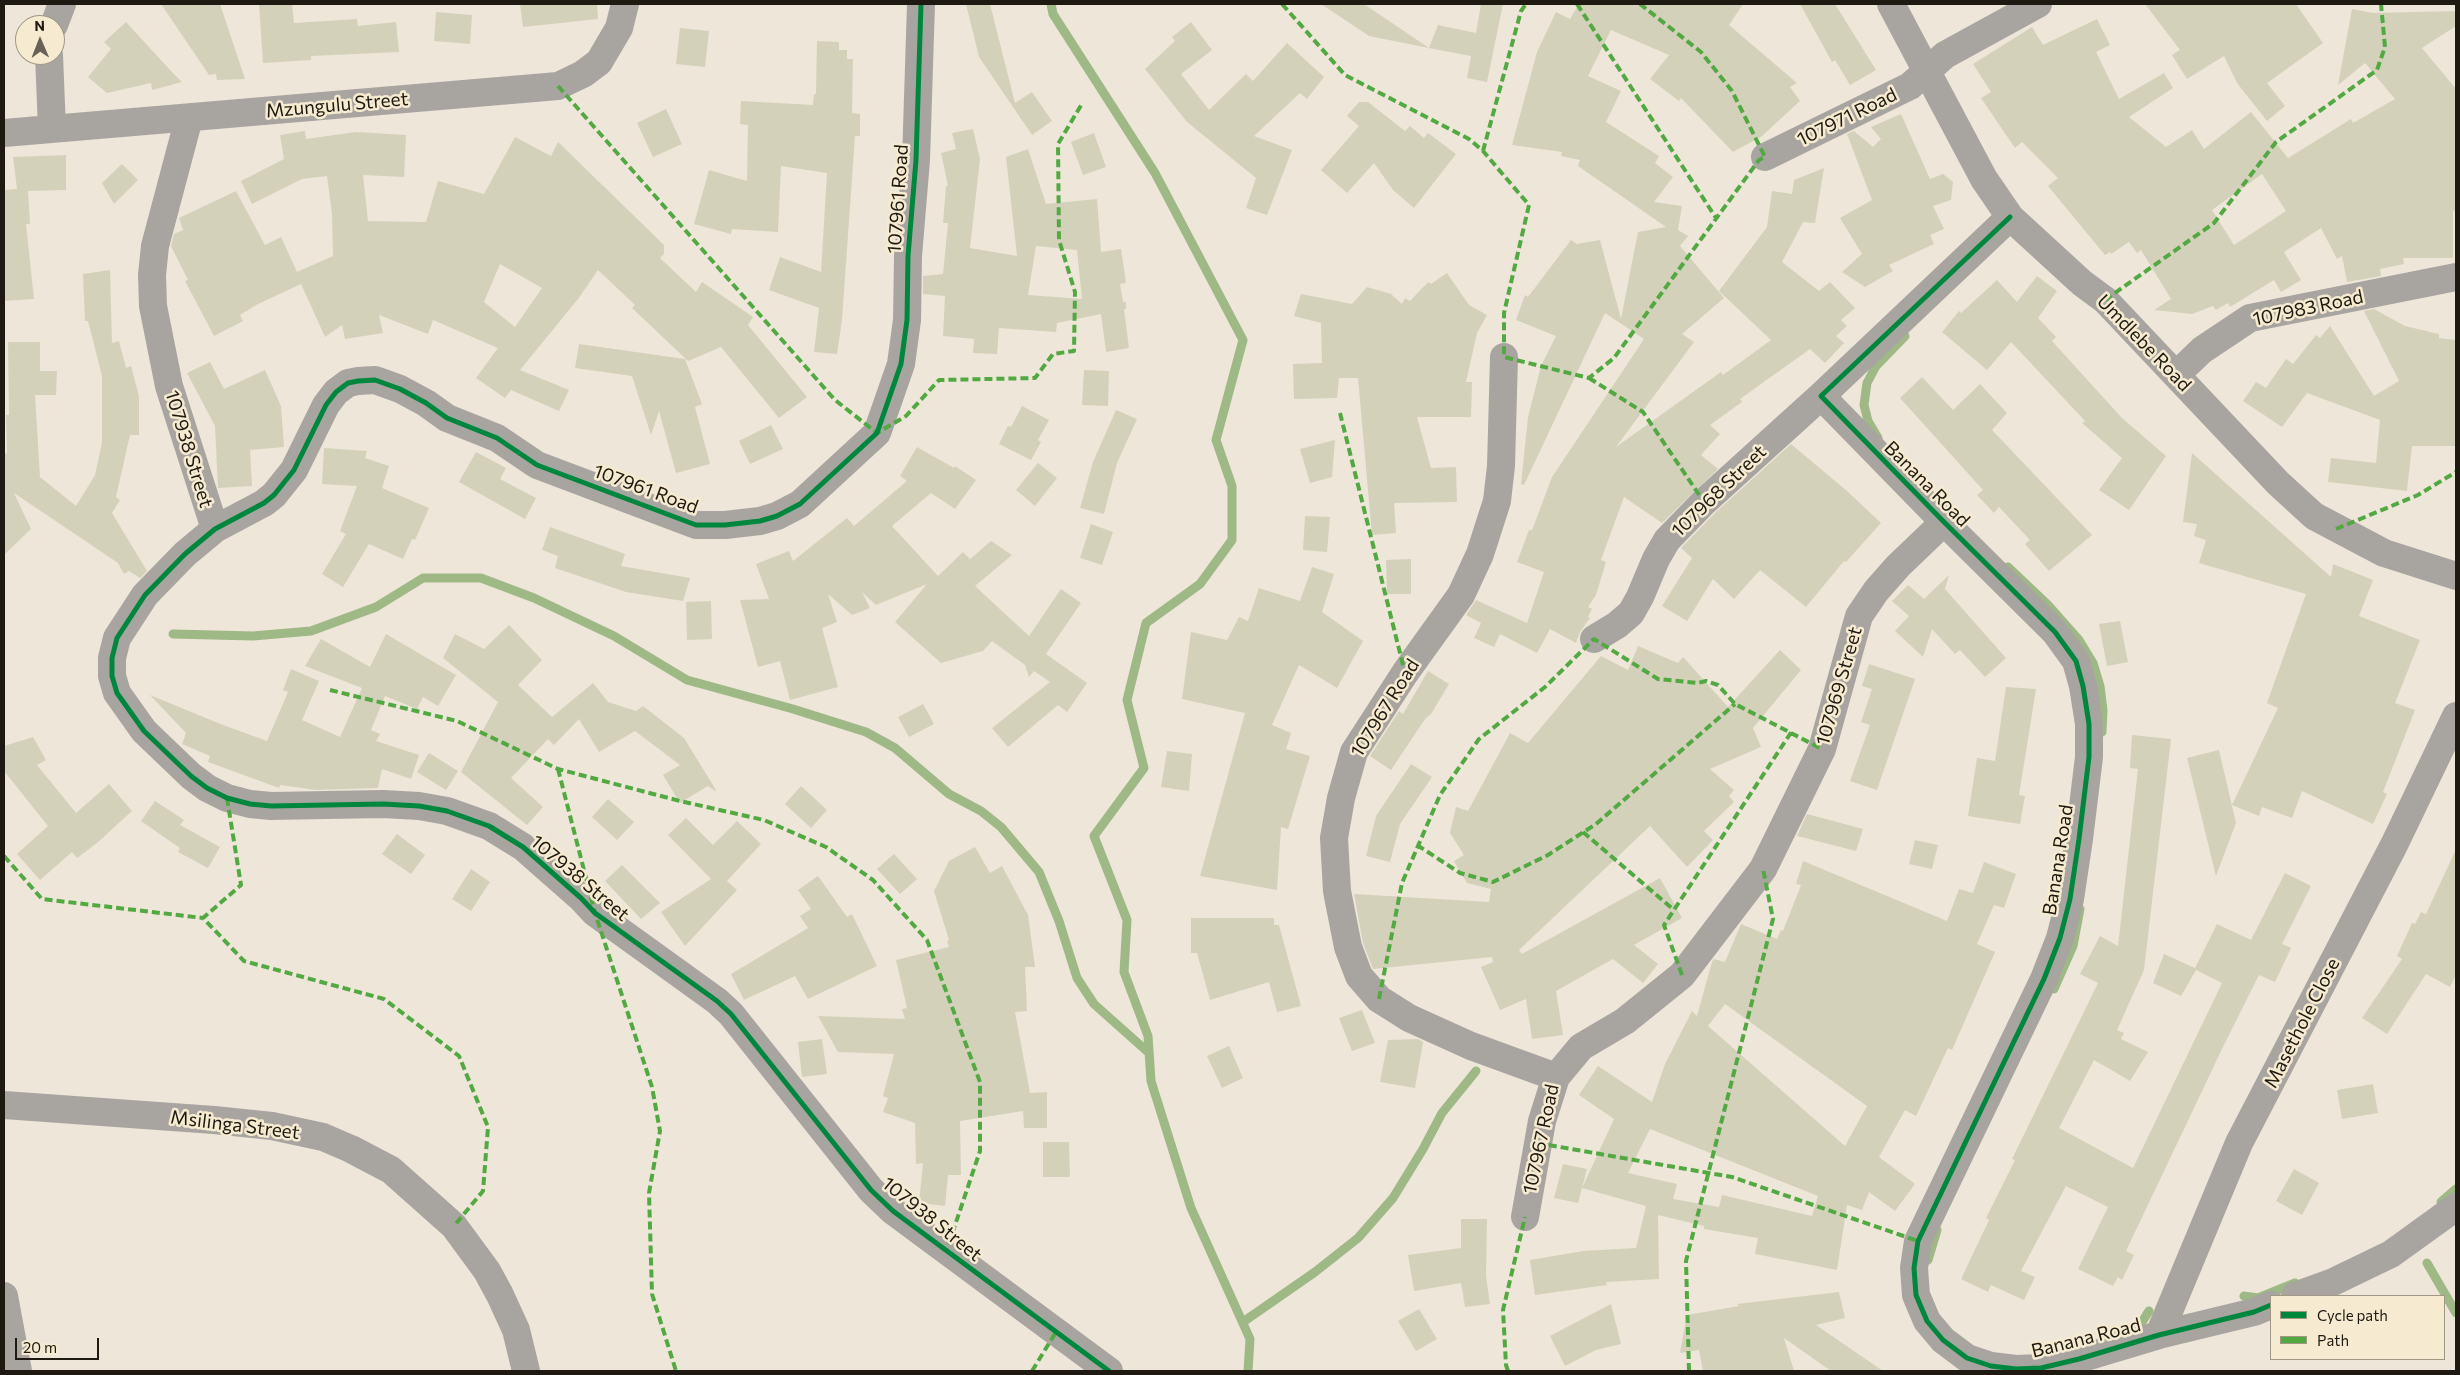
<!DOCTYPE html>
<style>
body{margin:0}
#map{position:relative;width:2460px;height:1375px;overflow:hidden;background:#eee6d8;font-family:Commissioner,sans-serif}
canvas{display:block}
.frame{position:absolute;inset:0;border:5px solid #1e1a11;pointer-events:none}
.legend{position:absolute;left:2270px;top:1295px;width:175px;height:65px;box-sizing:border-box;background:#f6ead0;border:1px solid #a09784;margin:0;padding:6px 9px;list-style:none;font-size:15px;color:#1e1a11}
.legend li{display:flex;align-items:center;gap:10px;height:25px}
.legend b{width:25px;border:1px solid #a09784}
.north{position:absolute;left:15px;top:15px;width:50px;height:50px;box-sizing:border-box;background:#f6ead0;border:1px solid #a09784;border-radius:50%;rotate:359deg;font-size:14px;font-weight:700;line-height:20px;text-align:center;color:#1e1a11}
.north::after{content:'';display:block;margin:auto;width:18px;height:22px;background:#676157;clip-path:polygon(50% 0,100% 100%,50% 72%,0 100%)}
.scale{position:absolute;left:15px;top:1338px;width:84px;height:22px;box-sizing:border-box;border:2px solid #1e1a11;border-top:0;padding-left:6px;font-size:15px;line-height:18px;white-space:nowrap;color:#1e1a11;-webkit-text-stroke:4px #f6ead0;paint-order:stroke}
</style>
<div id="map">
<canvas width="2460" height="1375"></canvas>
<div class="frame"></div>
<ul class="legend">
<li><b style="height:6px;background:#00873e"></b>Cycle path</li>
<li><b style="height:6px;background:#52a942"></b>Path</li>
</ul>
<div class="north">N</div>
<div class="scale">20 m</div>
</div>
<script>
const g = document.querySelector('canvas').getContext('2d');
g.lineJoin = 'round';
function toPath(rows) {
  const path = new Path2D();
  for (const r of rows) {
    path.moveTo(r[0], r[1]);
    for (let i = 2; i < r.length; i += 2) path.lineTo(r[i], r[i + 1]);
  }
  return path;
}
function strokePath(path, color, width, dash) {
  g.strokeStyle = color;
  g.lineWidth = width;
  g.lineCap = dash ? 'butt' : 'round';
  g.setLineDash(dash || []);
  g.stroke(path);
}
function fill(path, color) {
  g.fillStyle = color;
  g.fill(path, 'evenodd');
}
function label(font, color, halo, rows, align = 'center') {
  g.font = font + ' Commissioner,sans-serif';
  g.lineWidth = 5;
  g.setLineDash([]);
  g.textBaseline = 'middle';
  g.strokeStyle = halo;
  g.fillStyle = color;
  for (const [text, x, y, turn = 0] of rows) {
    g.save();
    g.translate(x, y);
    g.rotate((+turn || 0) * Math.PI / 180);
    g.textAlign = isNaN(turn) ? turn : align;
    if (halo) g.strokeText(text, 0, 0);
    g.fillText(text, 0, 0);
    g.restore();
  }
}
strokePath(toPath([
 [1051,4,1053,14,1155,173,1243,340,1216,440,1232,486,1232,540,1200,584,1146,623,1127,700,1144,768,1094,836,1127,920,1124,972,1148,1036,1151,1081,1191,1208,1250,1339,1248,1371],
 [1878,438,1868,421,1864,405,1867,383,1876,366,1905,336],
 [2008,567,2048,605,2079,640,2093,663,2100,686,2103,710,2102,732],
 [173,634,253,636,311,631,376,607,423,578,481,578,534,598,614,636,687,680,793,709,866,732,895,748,949,794,981,811,1001,827,1039,872,1059,921,1077,978,1094,1004,1149,1053],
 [2054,989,2073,946,2080,909],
 [2441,1202,2456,1189],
 [1928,1260,1937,1230],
 [2427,1263,2456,1313],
 [2244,1296,2258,1298,2295,1283],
 [1243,1322,1315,1272,1358,1238,1393,1198,1423,1149,1442,1113,1476,1071],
 [2111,1337,2142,1322,2149,1311]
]), '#9eb886', 9);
fill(toPath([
 [161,4,220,4,245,79,217,80,216,74,209,75],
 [259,4,292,4,294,23,357,19,358,26,396,22,399,52,311,56,311,60,263,63],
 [520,4,597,4,598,19,523,27],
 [966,4,990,4,1015,103,1032,92,1052,121,1032,135,979,57],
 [1321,4,1364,4,1429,48,1369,36],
 [1481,4,1503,4,1487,82,1467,78,1471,56,1429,48,1438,25,1476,33],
 [1579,4,1743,4,1729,25,1797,83,1790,87,1800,101,1762,136,1733,152,1681,98,1679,101,1650,79,1669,55,1611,30,1588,76,1621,91,1606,122,1659,156,1655,163,1673,177,1654,202,1682,206,1678,230,1688,236,1680,246,1724,298,1682,334,1694,342,1616,447,1721,372,1723,375,1771,340,1719,291,1767,227,1772,191,1792,194,1794,180,1824,168,1815,223,1803,222,1782,262,1819,291,1830,282,1855,308,1841,320,1847,326,1836,336,1844,343,1825,363,1810,349,1740,399,1742,402,1710,425,1720,434,1701,455,1718,469,1662,523,1624,497,1601,560,1606,562,1596,595,1588,607,1592,609,1588,617,1590,618,1580,632,1576,643,1550,629,1537,653,1500,634,1494,647,1474,638,1481,623,1466,615,1476,600,1527,623,1544,572,1517,562,1529,530,1532,530,1552,477,1644,339,1605,313,1524,485,1521,484,1528,417,1541,366,1556,336,1516,320,1525,295,1528,297,1571,240,1577,244,1600,240,1621,319,1638,232,1666,227,1578,166,1580,160,1561,156,1562,152,1512,145,1537,52,1556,12,1570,19],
 [1800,4,1835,4,1876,70,1850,85,1835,60,1832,62],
 [2145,4,2296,4,2323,43,2267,83,2285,106,2267,121,2237,83,2224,56,2187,79,2172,55,2180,50],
 [2352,9,2373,13,2456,11,2456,26,2422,48,2456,89,2456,213,2453,210,2453,258,2403,258,2404,264,2380,269,2381,276,2347,282,2342,256,2337,259,2321,228,2284,252,2301,280,2281,292,2274,280,2230,307,2228,303,2216,310,2213,306,2192,314,2154,310,2171,299,2141,250,2137,253,2129,242,2111,254,2110,252,2105,255,2048,186,2058,178,2022,142,2015,148,1981,98,1991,92,1973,64,2032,27,2043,45,2097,19,2110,45,2096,52,2119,99,2164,73,2173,88,2129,117,2166,147,2192,130,2204,149,2251,112,2288,158,2351,119,2353,123,2395,99,2365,63,2338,85],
 [2262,174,2286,211,2234,245,2212,210],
 [436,12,472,15,470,44,434,41],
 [126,22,171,71,182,82,152,90,151,83,107,93,88,77,111,49,104,42],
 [1191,22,1212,50,1181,74,1209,110,1246,74,1253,81,1287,43,1324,77,1307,99,1300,93,1254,136,1292,150,1267,215,1246,208,1256,178,1187,122,1145,69,1175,41,1172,37],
 [680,28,709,31,705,67,676,64],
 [817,41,839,42,839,50,847,50,847,59,853,59,852,113,860,114,860,136,855,136,842,320,837,354,814,352,819,308,769,290,780,257,821,272,827,173,781,166,778,232,732,229,731,234,694,224,709,170,747,181,748,125,740,124,741,101,813,105,814,94,816,94],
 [1359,102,1368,102,1405,131,1410,126,1424,138,1428,133,1456,154,1414,208,1393,190,1374,163,1347,193,1321,170,1359,126,1347,116],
 [666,109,682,144,653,157,637,123],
 [1901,114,1930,179,1943,174,1953,182,1951,200,1933,206,1944,229,1930,235,1934,244,1889,265,1893,271,1865,287,1842,272,1862,254,1840,218,1872,200,1847,134,1854,131,1873,147,1881,139,1871,127],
 [973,129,980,159,970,248,1017,256,1006,157,1028,149,1046,204,1097,199,1101,252,1121,249,1126,283,1120,284,1123,302,1126,302,1126,309,1124,309,1129,348,1106,352,1101,314,1057,323,1056,332,999,328,997,354,973,353,974,339,943,336,945,296,923,294,923,276,943,274,948,223,943,223,946,186,948,186,941,153,956,149,952,133],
 [1036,246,1077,250,1082,299,1028,295],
 [305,131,306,139,356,132,406,135,404,177,363,175,368,221,426,222,438,181,484,194,515,137,551,156,558,142,664,245,664,254,660,258,696,292,702,282,753,317,748,325,807,397,779,418,721,347,688,361,632,308,635,305,598,270,578,299,520,370,569,390,559,411,511,390,505,398,476,378,498,348,433,320,428,334,379,315,383,333,345,339,342,325,325,337,301,284,258,304,240,315,243,321,214,336,185,281,188,280,171,246,174,234,183,230,179,218,236,191,265,245,281,237,297,272,333,256,332,214,327,176,302,179,252,204,241,181,284,159,280,135],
 [500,264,542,288,515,327,484,302],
 [1094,133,1106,167,1083,175,1071,142],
 [66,155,66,190,28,191,30,224,26,224,34,299,4,301,4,190,17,189,13,157],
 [122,164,138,180,114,204,102,183],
 [110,270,112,343,119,341,126,368,131,366,139,396,139,435,130,435,116,497,120,500,112,513,147,571,140,578,129,571,124,574,118,563,14,493,31,529,4,555,4,454,7,453,6,415,9,415,8,342,40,342,40,371,57,371,56,395,35,395,40,477,76,506,95,475,102,443,102,376,88,321,85,321,83,274],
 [1447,273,1469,305,1487,315,1477,333,1466,382,1472,382,1471,417,1417,417,1431,468,1456,467,1457,502,1394,503,1396,533,1372,535,1358,378,1339,378,1337,398,1294,399,1293,364,1322,363,1321,323,1294,316,1301,294,1352,304,1367,287,1391,294,1402,304,1405,298,1410,301,1428,282,1431,284],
 [2037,276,2057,291,2038,318,2056,337,2052,341,2122,418,2166,456,2129,510,2099,490,2122,458,2082,423,2085,421,2011,342,1987,370,1942,332,1959,311,1961,313,1997,280,2017,302],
 [2374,309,2405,326,2439,334,2439,338,2456,340,2456,446,2412,446,2407,491,2328,482,2331,458,2376,463,2380,420,2307,393,2282,427,2243,401,2256,382,2266,388,2286,359,2293,364,2316,335,2320,338,2330,326,2374,396,2399,381,2364,311],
 [579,344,685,359,702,404,695,407,710,464,676,473,659,411,651,435,632,376,575,368],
 [210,362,224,389,265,370,281,406,284,447,250,450,252,486,218,488,215,426,187,373],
 [1084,370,1109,371,1108,406,1082,405],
 [1922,377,1953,410,1980,384,2007,413,1992,430,2092,535,2049,571,2025,544,2030,540,1999,507,1994,513,1977,495,1983,490,1900,398],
 [1022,406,1049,420,1038,440,1041,442,1031,460,999,444,1008,426,1011,427],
 [1116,410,1137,419,1117,463,1104,514,1080,508,1093,462],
 [771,425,783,449,750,464,739,441],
 [1335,440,1332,477,1310,483,1300,449],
 [1791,444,1847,491,1881,523,1846,562,1844,561,1806,607,1760,570,1734,599,1713,579,1687,621,1662,606,1692,558,1681,548,1715,513],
 [917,447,954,468,955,466,976,480,955,509,931,493,892,526,938,576,963,552,970,559,991,541,1012,555,975,586,1029,636,1061,589,1081,603,1046,654,1087,683,1067,712,1058,705,1008,747,992,728,1050,682,1034,671,1029,677,1025,665,992,641,983,651,941,663,895,622,927,584,876,605,862,592,870,608,852,615,828,594,837,622,822,628,838,687,790,700,780,661,758,667,740,600,769,599,756,564,789,551,793,561,847,518,854,526,907,481,900,476],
 [324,448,367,451,365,458,389,466,382,488,429,508,415,540,412,539,403,559,369,544,343,587,322,574,346,534,340,531,357,486,322,484],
 [476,452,506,468,500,479,536,498,525,519,459,482],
 [2192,453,2331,577,2333,564,2373,580,2359,616,2420,640,2395,703,2415,710,2383,792,2387,794,2373,824,2302,791,2292,818,2262,807,2259,816,2232,805,2278,708,2267,703,2306,594,2199,563,2206,540,2194,536,2197,524,2183,522],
 [1038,463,1057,478,1035,506,1016,490],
 [1305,516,1330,517,1327,552,1303,550],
 [1091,524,1113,532,1102,565,1080,558],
 [550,527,625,554,621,566,690,578,683,601,626,592,555,568,558,556,542,550],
 [1411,559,1411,594,1387,594,1386,560],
 [1312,567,1334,574,1322,612,1363,641,1337,688,1299,665,1272,725,1291,733,1286,749,1310,756,1288,829,1281,827,1277,890,1200,876,1245,713,1182,699,1191,632,1227,640,1239,617,1248,621,1259,588,1300,601],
 [1949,575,1945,589,2006,658,1985,677,1960,650,1955,654,1932,629,1923,657,1895,631,1909,616,1892,601,1908,585,1924,599],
 [711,601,712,639,687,640,686,602],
 [2120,621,2128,662,2107,666,2099,624],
 [509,625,542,660,518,685,552,717,593,683,608,702,636,711,643,706,684,738,716,790,715,791,708,786,680,803,663,775,680,765,635,731,599,752,579,719,554,745,548,739,511,778,543,807,527,825,461,772,498,702,443,658,455,634,484,649],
 [386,634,456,675,438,706,423,697,417,709,385,696,371,730,380,734,376,741,419,755,411,779,382,769,378,788,316,790,280,785,279,788,208,762,210,756,182,744,186,733,150,695,223,725,267,741,288,692,283,690,291,669,319,681,302,720,340,737,362,688,305,666,321,639,370,667],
 [1638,646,1678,663,1683,657,1728,707,1780,650,1801,670,1753,728,1761,747,1710,769,1734,790,1729,796,1734,802,1704,831,1713,840,1687,867,1650,826,1519,950,1522,954,1660,878,1682,918,1634,945,1658,964,1643,983,1613,959,1556,991,1563,1035,1532,1039,1526,999,1500,1010,1481,967,1493,962,1492,957,1373,969,1363,943,1354,894,1489,902,1491,889,1467,883,1454,861,1464,855,1450,833,1456,807,1468,811,1510,733,1528,743,1601,656,1628,670],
 [1869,664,1915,679,1877,790,1850,781,1870,725,1861,722,1872,689,1862,686],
 [1428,671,1449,684,1431,714,1425,719,1391,770,1370,756,1399,711,1403,714],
 [2006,687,2036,689,2019,795,2025,796,2020,824,1968,816,1977,758,1995,761],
 [923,704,934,724,909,737,898,717],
 [2132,735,2171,739,2144,970,2117,1030,2124,1033,2121,1039,2148,1052,2130,1081,2094,1060,2059,1128,2133,1168,2222,983,2196,970,2181,996,2153,983,2164,954,2195,968,2217,924,2251,940,2285,873,2311,886,2282,944,2291,948,2275,982,2259,975,2222,1049,2126,1251,2134,1255,2122,1280,2118,1277,2113,1286,2078,1269,2108,1207,2066,1186,2021,1271,2035,1277,2024,1300,1991,1285,1988,1292,1961,1279,1989,1220,1986,1218,2015,1160,2012,1159,2098,983,2080,974,2100,936,2118,946,2138,769,2130,768],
 [33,737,46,760,37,765,76,813,109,784,132,811,97,843,77,858,72,852,40,880,17,854,48,826,4,771,4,746],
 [2219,750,2236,823,2216,876,2187,758],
 [1167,751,1192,754,1189,791,1161,787],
 [429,753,458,771,446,790,417,772],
 [1411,764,1432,777,1400,824,1390,862,1366,856,1376,816],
 [801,786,827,810,811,828,785,804],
 [608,799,634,822,617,840,592,817],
 [155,801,184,820,180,825,220,847,208,868,178,852,180,848,141,821],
 [1807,814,1863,829,1856,851,1797,836],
 [686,818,713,845,737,821,761,844,727,881,737,890,685,946,661,912,711,879,668,835],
 [397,834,425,855,411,874,382,854],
 [1915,840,1938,845,1932,869,1909,864],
 [975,847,990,873,1002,866,1028,915,1035,967,1025,967,1027,1011,1015,1012,1030,1093,1047,1092,1047,1128,1024,1128,1023,1111,960,1121,961,1175,948,1175,945,1206,919,1203,923,1163,916,1164,915,1123,883,1112,888,1098,883,1096,894,1054,838,1052,818,1016,905,1019,902,1009,907,1008,896,960,949,947,947,941,949,940,934,891,949,861],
 [2456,849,2456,975,2450,987,2426,974,2387,1034,2362,1018,2402,959,2397,956,2412,923,2415,924,2421,912,2426,914],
 [894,854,917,879,900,894,877,869],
 [1803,861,1947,921,1959,889,1973,893,1984,862,2016,874,2004,908,1994,905,1977,944,1995,952,1952,1050,1948,1048,1916,1116,1905,1110,1879,1157,1915,1184,1895,1211,1869,1192,1862,1210,1847,1205,1837,1270,1755,1254,1758,1238,1704,1229,1704,1226,1658,1215,1659,1279,1606,1282,1607,1285,1535,1295,1530,1260,1583,1251,1636,1248,1646,1206,1582,1188,1614,1119,1579,1095,1598,1066,1652,1102,1665,1064,1692,1011,1697,1016,1712,962,1714,959,1725,962,1741,924,1777,939,1781,930,1783,931,1801,885,1796,884],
 [1725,1004,1867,1106,1845,1146,1708,1026],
 [1650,1129,1818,1196,1812,1216,1722,1195,1719,1207,1673,1199,1677,1184,1628,1173],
 [622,865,660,903,641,919,605,881],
 [471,869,490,882,471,911,452,899],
 [818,876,847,917,852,914,877,966,808,999,795,976,744,1000,731,974,808,928,800,916,811,909,798,890],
 [1191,918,1274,918,1274,925,1279,925,1301,1006,1277,1012,1269,982,1210,1000,1197,953,1191,953],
 [1362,1010,1375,1043,1352,1051,1339,1018],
 [822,1039,827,1074,802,1077,798,1042],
 [1418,1039,1423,1042,1415,1088,1380,1082,1388,1040],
 [1229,1046,1243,1078,1222,1088,1207,1056],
 [2373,1084,2378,1113,2342,1119,2337,1090],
 [1043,1142,1069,1142,1070,1177,1043,1177],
 [1563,1164,1587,1169,1578,1203,1554,1198],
 [2294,1169,2319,1183,2302,1215,2276,1201],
 [1461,1219,1487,1219,1486,1276,1490,1304,1465,1307,1461,1283,1414,1291,1408,1255,1461,1248],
 [1839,1292,1845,1318,1816,1325,1883,1371,1831,1371,1784,1338,1794,1371,1703,1371,1699,1350,1680,1353,1687,1315,1739,1306,1737,1304],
 [1611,1304,1621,1344,1596,1350,1565,1366,1550,1336],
 [1419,1309,1437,1339,1416,1351,1398,1321]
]), '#d4d1bb');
strokePath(toPath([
 [921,4,916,160,908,256,907,320,901,364,877,433,800,504,777,516,760,521,725,525,696,525,537,465,497,438,447,418,426,403,400,389,375,380,358,381,348,383,336,392,326,405,294,470,274,495,264,503,215,529,185,554,145,595,117,638,112,658,112,676,117,693,144,731,191,776,207,788,227,798,250,804,271,806,383,804,419,806,447,811,489,826,523,847,581,898,595,913,717,1001,731,1014,871,1190,893,1211,1109,1371],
 [1891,4,1984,179,2010,217,2082,283,2105,300,2278,483,2314,516,2384,553,2456,576],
 [54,25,62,4],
 [49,55,52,129],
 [189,118,155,246,152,275,153,306,169,386,215,529],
 [4,133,558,86,583,74,599,62,619,28,625,4],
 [1765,157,1910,86,1945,55,2038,4],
 [2010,217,1821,396,1944,522,2055,632,2076,661,2083,686,2089,724,2089,757,2079,839,2070,899,2060,938,2044,979,1918,1241,1914,1268,1916,1295,1927,1321,1943,1340,1967,1358,1991,1366,2016,1369,2041,1368,2079,1359,2159,1335,2254,1312,2271,1305],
 [1504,357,1501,466,1497,501,1480,554,1461,595,1405,673,1354,752,1341,798,1334,838,1337,891,1348,947,1359,976,1379,999,1409,1018,1471,1046,1556,1077,1542,1121,1525,1217],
 [2176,375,2202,350,2250,318,2456,277],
 [1594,639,1617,625,1631,613,1640,597,1656,559,1667,540,1704,502,1821,396],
 [1556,1077,1581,1047,1625,1021,1682,975,1763,869,1822,749,1859,616,1876,591,1898,566,1944,522],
 [4,1105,214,1120,272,1126,323,1137,351,1149,391,1170,454,1226,487,1271,500,1295,516,1330,526,1371],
 [2295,1296,2331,1283,2391,1254,2456,1207],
 [2159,1335,2239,1143,2394,845,2456,716]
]), '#a8a5a1', 28);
strokePath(toPath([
 [4,1296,18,1371]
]), '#a8a5a1', 28);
strokePath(toPath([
 [1282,4,1345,75,1469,139,1483,151,1529,205,1504,313,1504,357,1589,378,1614,358,1759,160,1765,157,1732,91,1701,52,1640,4],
 [1577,4,1716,218],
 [558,86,835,400,877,433,906,416,939,380,1035,378,1053,354,1074,351,1075,292,1059,240,1058,144,1083,102],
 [1483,151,1521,11,1526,4],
 [2105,300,2214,223,2276,142,2377,70,2385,47,2381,4],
 [1589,378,1643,412,1704,502],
 [1340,413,1405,673],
 [2336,529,2418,495,2456,472],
 [330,690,457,721,558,769,680,801,764,820,826,847,873,880,927,940,980,1082,980,1151,946,1252],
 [558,769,595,913,652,1087,660,1131,649,1193,652,1294,676,1371],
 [227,798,241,885,203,918,244,961,384,999,459,1056,488,1127,483,1191,454,1226],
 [1583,832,1674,910],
 [1417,845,1460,873,1493,882,1548,855,1596,824,1735,704],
 [4,856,42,899,203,918],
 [1682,975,1664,925,1792,731],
 [1379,999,1402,883,1440,795,1479,739,1545,687,1594,639,1658,679,1698,683,1706,681,1718,685,1735,704,1822,749],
 [1537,1143,1732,1177,1918,1241],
 [1032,1371,1056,1332],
 [1508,1371,1506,1365,1503,1310,1525,1217],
 [1689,1371,1686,1261,1773,919,1763,869]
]), '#52a942', 4, [8, 4]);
strokePath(toPath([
 [921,4,916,160,908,256,907,320,901,364,877,433,800,504,777,516,760,521,725,525,696,525,537,465,497,438,447,418,426,403,400,389,375,380,358,381,348,383,336,392,326,405,294,470,274,495,264,503,215,529,185,554,145,595,117,638,112,658,112,676,117,693,144,731,191,776,207,788,227,798,250,804,271,806,383,804,419,806,447,811,489,826,523,847,581,898,595,913,717,1001,731,1014,871,1190,893,1211,1109,1371],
 [2010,217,1821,396,1944,522,2055,632,2076,661,2083,686,2089,724,2089,757,2079,839,2070,899,2060,938,2044,979,1918,1241,1914,1268,1916,1295,1927,1321,1943,1340,1967,1358,1991,1366,2016,1369,2041,1368,2079,1359,2159,1335,2254,1312,2271,1305]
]), '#00873e', 5);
label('19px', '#1e1a11', '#f6ead0', [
 ["Mzungulu Street",337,105,-5],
 ["107971 Road",1847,117,-26],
 ["107961 Road",898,199,-86],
 ["107983 Road",2308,308,-12],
 ["Umdlebe Road",2144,343,46],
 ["107938 Street",189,449,73],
 ["Banana Road",1927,484,45],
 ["107961 Road",646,489,20],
 ["107968 Street",1719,491,-44],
 ["107969 Street",1839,686,-74],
 ["107967 Road",1385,708,-58],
 ["Banana Road",2058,860,-81],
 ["107938 Street",580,878,40],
 ["Masethole Close",2302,1023,-63],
 ["Msilinga Street",235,1125,7],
 ["107967 Road",1541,1139,-78],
 ["107938 Street",932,1219,39],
 ["Banana Road",2086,1338,-14]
]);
</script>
